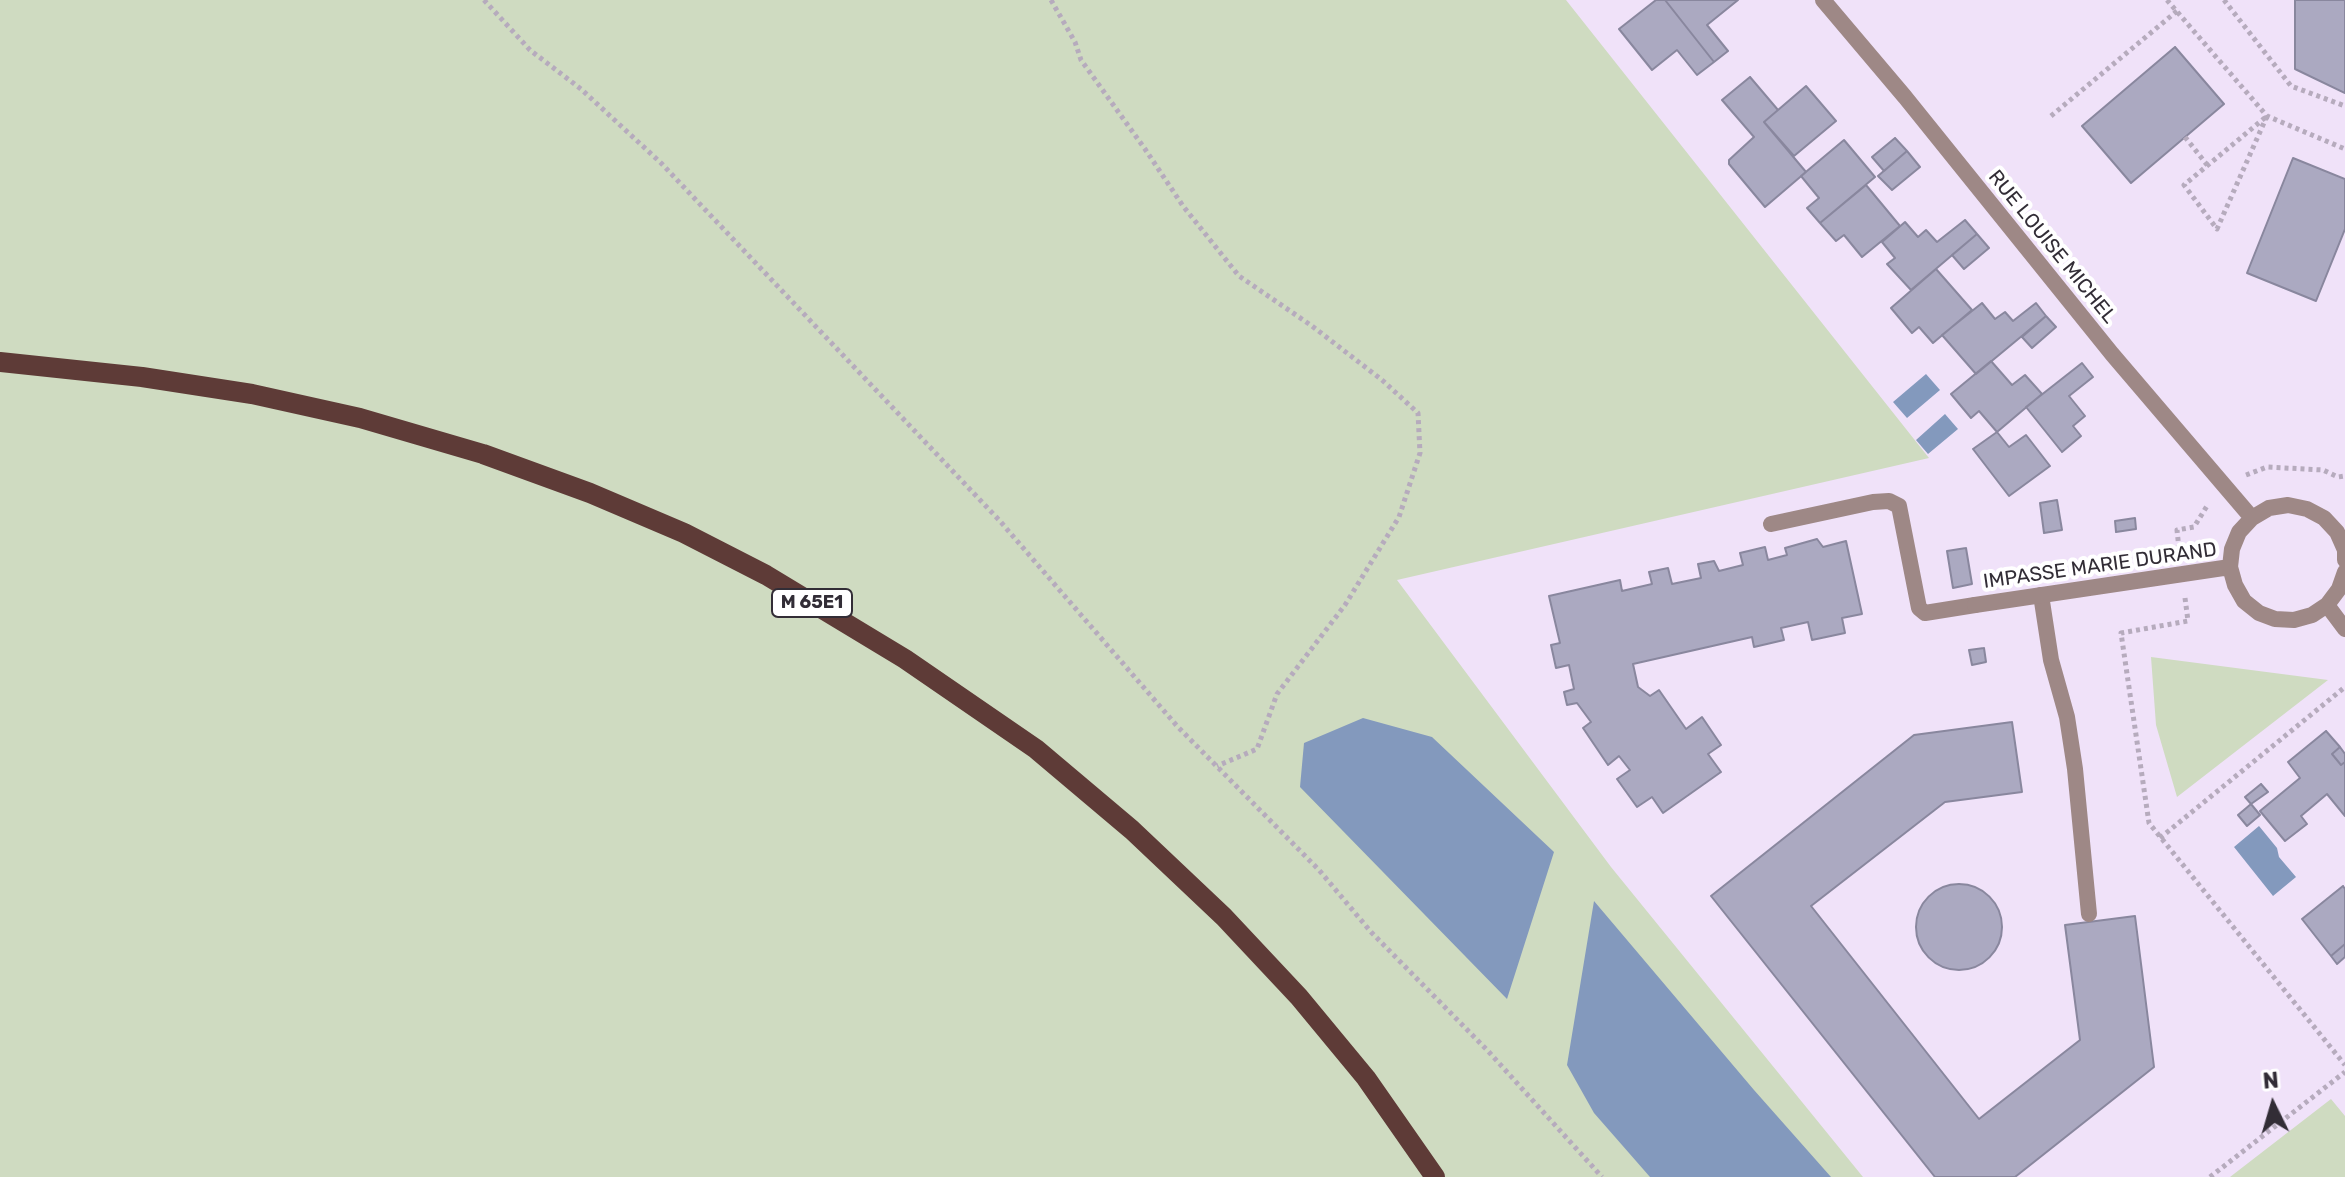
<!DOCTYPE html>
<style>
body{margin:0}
#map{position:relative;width:2345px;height:1177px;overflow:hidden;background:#f0e2f9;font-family:Rubik,sans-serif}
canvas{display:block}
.north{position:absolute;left:2233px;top:1065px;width:80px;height:80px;-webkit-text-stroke:6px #fff;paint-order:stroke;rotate:355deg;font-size:22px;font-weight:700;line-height:32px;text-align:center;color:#322d36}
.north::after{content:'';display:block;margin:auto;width:28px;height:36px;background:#322d36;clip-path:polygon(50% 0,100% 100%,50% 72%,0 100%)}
</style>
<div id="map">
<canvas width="2345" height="1177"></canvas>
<div class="north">N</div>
</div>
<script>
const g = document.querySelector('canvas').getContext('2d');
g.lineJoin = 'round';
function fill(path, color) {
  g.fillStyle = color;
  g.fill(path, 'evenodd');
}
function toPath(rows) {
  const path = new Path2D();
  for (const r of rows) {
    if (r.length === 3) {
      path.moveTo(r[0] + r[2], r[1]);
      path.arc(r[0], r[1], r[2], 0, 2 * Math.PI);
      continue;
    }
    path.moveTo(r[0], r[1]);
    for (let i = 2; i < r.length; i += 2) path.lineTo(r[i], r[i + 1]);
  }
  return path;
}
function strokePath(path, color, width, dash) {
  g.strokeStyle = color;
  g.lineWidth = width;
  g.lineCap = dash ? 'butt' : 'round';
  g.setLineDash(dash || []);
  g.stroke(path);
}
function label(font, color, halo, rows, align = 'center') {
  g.font = font + ' Rubik,sans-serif';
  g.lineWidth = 8;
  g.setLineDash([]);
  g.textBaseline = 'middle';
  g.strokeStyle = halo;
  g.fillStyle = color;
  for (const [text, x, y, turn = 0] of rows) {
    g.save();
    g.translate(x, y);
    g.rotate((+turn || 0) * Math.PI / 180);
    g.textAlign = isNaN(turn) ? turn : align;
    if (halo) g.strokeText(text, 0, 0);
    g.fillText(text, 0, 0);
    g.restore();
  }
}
fill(toPath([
 [0,0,1566,0,1929,458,1397,580,1611,867,1863,1177,0,1177],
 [2151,657,2328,680,2177,797,2156,725],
 [2331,1099,2345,1116,2345,1177,2230,1177]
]), '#cfdbc1');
fill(toPath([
 [1926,374,1940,390,1907,418,1893,402],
 [1945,414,1958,429,1928,454,1916,440],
 [1363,718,1432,737,1554,852,1507,999,1300,787,1304,743],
 [2259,826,2277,848,2279,857,2296,877,2273,896,2234,847],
 [1594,901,1754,1090,1831,1177,1650,1177,1594,1113,1567,1065]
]), '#8399bd');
const building = toPath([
 [1656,0,1665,0,1714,62,1697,75,1677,50,1652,70,1619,29,1656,0],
 [1665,0,1738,0,1707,25,1728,51,1714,62,1665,0],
 [2295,0,2345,0,2345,93,2295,69,2295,0],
 [2175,47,2224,104,2131,183,2082,126,2175,47],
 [1750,77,1778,110,1764,122,1806,172,1765,207,1729,164,1729,160,1754,137,1722,100,1750,77],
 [1806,86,1836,121,1794,156,1764,122,1806,86],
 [1895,138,1907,151,1884,171,1872,157,1895,138],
 [1844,140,1875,177,1820,223,1807,208,1819,198,1801,176,1844,140],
 [1907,151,1920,167,1892,190,1878,176,1907,151],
 [2293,158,2345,179,2345,229,2316,301,2247,273,2293,158],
 [1866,185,1900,226,1862,257,1844,235,1836,241,1820,223,1866,185],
 [1965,220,1977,234,1911,290,1887,264,1895,258,1882,242,1905,222,1918,237,1926,230,1937,242,1965,220],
 [1977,234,1989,248,1964,269,1952,255,1977,234],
 [1936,269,1972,310,1933,343,1919,327,1912,333,1891,308,1936,269],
 [1982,303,1995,319,2005,312,2013,321,2036,303,2046,316,1976,374,1942,335,1982,303],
 [2046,316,2056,327,2032,348,2022,337,2046,316],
 [1991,361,2012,385,2025,375,2042,394,1997,432,1979,411,1971,418,1951,394,1991,361],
 [2082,363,2093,377,2069,396,2085,416,2073,426,2081,436,2062,452,2026,407,2082,363],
 [1997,432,2009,447,2026,435,2050,466,2009,496,1973,449,1997,432],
 [2057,500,2062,530,2044,533,2040,503,2057,500],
 [2135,518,2136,529,2116,532,2115,521,2135,518],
 [1817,539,1823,547,1846,541,1862,614,1842,618,1845,633,1812,640,1808,622,1781,628,1784,640,1754,647,1752,637,1633,664,1638,687,1650,696,1659,690,1686,729,1702,717,1721,745,1708,754,1721,772,1663,813,1652,797,1637,807,1617,779,1630,770,1619,756,1608,765,1583,728,1591,722,1577,703,1567,705,1564,692,1574,689,1569,665,1556,668,1551,645,1560,643,1549,596,1620,580,1622,591,1652,584,1649,572,1668,568,1672,584,1701,578,1698,564,1714,561,1719,571,1743,565,1740,553,1765,547,1768,560,1787,555,1785,548,1817,539],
 [1966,548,1972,584,1953,588,1947,551,1966,548],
 [1984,648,1986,662,1972,665,1969,650,1984,648],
 [2012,722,2022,792,1945,802,1811,906,1979,1119,2080,1040,2065,925,2135,916,2154,1067,2015,1177,1935,1177,1711,896,1914,735,2012,722],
 [2326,731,2340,747,2332,754,2341,765,2345,762,2345,816,2327,794,2301,816,2307,824,2285,841,2260,811,2300,778,2288,762,2326,731],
 [2340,747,2345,754,2345,762,2341,765,2332,754,2340,747],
 [2261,784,2268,792,2251,804,2245,797,2261,784],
 [2251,804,2260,815,2247,826,2238,815,2251,804],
 [1959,927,43],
 [2343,886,2345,889,2345,944,2331,956,2302,919,2343,886],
 [2345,944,2345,957,2337,964,2331,956,2345,944]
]);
fill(building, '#aba9c1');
strokePath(building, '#89879e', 2);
strokePath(toPath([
 [484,0,530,50,581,89,661,163,999,520,1177,726,1319,870,1371,932,1488,1051,1602,1177],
 [1051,0,1075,42,1081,60,1145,149,1183,206,1239,276,1312,326,1382,380,1418,413,1420,453,1399,517,1345,605,1277,694,1257,749,1217,766],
 [2167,0,2267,116,2345,149],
 [2224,0,2291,86,2345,106],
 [2051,116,2177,11],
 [2267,116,2217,229,2184,185,2267,116],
 [2185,137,2208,166],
 [2246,475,2267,467,2323,470,2338,477,2345,476],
 [2179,549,2177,530,2194,527,2207,506],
 [2185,598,2188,621,2121,633,2149,823,2345,1065],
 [2160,838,2345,687],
 [2210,1177,2345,1072]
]), '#b6abbd', 5, [4, 4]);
strokePath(toPath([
 [1771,524,1873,502,1889,501,1899,506,1919,608,1925,613,1975,605],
 [2041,595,2051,660,2067,717,2075,769,2089,914]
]), '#9e8886', 16);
strokePath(toPath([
 [1823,0,1905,97,2112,354,2252,518],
 [2345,560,2345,550,2337,532,2324,518,2307,509,2288,505,2269,508,2252,518,2239,532,2232,549,2230,567,2235,585,2244,601,2259,613,2275,619,2294,620,2312,615,2327,605,2339,589,2345,572],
 [1975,605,2230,567],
 [2327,605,2345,629]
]), '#9e8886', 16);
strokePath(toPath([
 [0,362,142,377,252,394,360,418,483,454,590,493,684,533,766,575,905,659,1036,749,1132,830,1224,917,1299,997,1366,1078,1435,1177]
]), '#5e3b37', 20);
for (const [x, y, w] of [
 [812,603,80]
]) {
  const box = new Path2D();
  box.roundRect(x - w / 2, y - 14, w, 28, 6);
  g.fillStyle = '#fff';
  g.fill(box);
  strokePath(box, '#322d36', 2);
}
label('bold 18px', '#322d36', null, [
 ["M 65E1",812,603]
]);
label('20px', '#322d36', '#fff', [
 ["RUE LOUISE MICHEL",2052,247,51],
 ["IMPASSE MARIE DURAND",2100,566,-8]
]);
</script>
